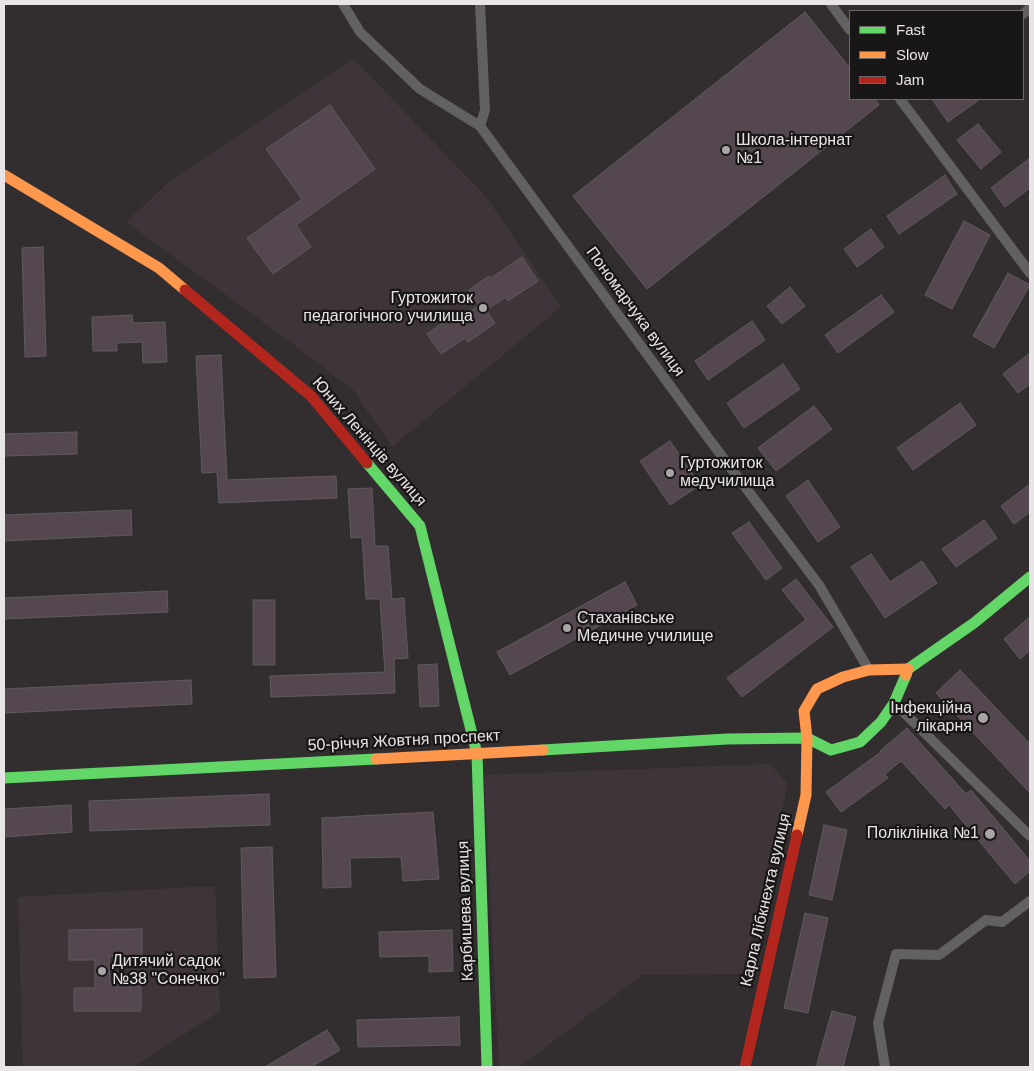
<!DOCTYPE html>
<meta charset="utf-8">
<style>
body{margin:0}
#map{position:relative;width:1034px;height:1071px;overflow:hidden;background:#322e30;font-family:Arial,sans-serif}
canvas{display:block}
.frame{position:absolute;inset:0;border:5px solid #e9e4e6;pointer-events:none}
.legend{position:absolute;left:849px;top:10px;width:175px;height:90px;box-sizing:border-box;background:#191617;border:1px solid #6c686a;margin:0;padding:6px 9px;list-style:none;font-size:15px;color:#e9e4e6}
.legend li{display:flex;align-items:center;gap:10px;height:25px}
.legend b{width:25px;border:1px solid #6c686a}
</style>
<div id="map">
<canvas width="1034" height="1071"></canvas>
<div class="frame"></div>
<ul class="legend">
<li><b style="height:6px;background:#63d668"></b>Fast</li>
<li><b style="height:6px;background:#ff974d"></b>Slow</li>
<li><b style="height:6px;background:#b3261e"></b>Jam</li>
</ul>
</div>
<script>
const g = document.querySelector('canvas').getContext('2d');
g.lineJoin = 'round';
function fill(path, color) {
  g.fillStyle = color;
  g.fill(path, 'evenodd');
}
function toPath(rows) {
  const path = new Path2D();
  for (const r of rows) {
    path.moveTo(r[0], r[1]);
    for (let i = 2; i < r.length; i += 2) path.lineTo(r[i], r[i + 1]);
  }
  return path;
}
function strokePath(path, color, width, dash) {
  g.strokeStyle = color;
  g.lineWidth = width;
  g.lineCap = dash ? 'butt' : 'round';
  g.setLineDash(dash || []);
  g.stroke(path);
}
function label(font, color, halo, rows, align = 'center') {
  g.font = font + ' Arial,sans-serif';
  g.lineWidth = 4.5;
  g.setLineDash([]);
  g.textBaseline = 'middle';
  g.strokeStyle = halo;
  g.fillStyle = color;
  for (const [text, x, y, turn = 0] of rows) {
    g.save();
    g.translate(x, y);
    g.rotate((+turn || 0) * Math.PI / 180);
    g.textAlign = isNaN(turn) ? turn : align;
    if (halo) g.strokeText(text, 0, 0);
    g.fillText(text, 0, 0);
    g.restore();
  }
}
fill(toPath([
 [354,59,487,198,561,307,392,447,353,390,285,338,126,222,168,183],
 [770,764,788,784,743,974,642,975,519,1067,499,1067,484,775],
 [192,887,215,887,220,1011,134,1067,23,1067,18,897]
]), '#3f343a');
const building = toPath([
 [805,12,850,68,850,99,875,99,879,105,647,289,573,196,805,12],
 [932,99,980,99,948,122,932,99],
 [330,105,375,169,296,225,311,247,273,274,247,238,302,199,266,149,330,105],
 [978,124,1001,152,981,169,957,140,978,124],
 [1030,158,1030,188,1005,207,991,188,1030,158],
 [945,175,957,194,899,234,887,216,945,175],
 [964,221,990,235,952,309,925,295,964,221],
 [871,229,884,247,857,267,844,249,871,229],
 [43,247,46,356,25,357,22,248,43,247],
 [522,257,538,281,508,301,506,297,486,310,495,323,468,342,465,338,441,354,427,334,450,318,453,323,479,305,469,290,489,276,491,278,522,257],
 [1008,273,1030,285,994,348,973,336,1008,273],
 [790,287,805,306,782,324,767,306,790,287],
 [881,295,894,312,838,353,825,335,881,295],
 [132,315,133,323,165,322,167,362,143,363,142,342,117,343,117,351,93,351,92,317,132,315],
 [752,321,765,340,708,380,695,361,752,321],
 [1030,353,1030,384,1018,393,1003,374,1030,353],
 [221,355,227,480,336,476,337,498,219,503,217,472,202,473,196,356,221,355],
 [783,364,800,389,744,428,727,403,783,364],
 [960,403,976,425,913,470,897,448,960,403],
 [814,406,832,429,776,471,758,448,814,406],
 [77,432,77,454,4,456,4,434,77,432],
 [670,441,700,485,670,505,640,461,670,441],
 [808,480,840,527,818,542,786,496,808,480],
 [1030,484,1030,512,1014,524,1001,506,1030,484],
 [372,488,375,546,388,546,392,599,404,598,408,658,394,659,395,693,271,697,270,676,385,672,380,599,366,599,362,537,351,538,348,489,372,488],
 [131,510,132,535,4,541,4,515,131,510],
 [984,520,997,538,956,567,942,549,984,520],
 [749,522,782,568,766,580,732,533,749,522],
 [871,554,890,582,922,561,937,583,885,618,851,567,871,554],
 [796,579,833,627,742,697,727,678,806,620,782,590,796,579],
 [625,582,637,605,510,675,497,652,625,582],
 [167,591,168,612,4,619,4,598,167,591],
 [253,600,275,600,275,665,253,665,253,600],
 [1030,617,1030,650,1020,659,1004,639,1030,617],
 [437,664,439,706,420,707,418,665,437,664],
 [960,670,1030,744,1030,793,936,693,960,670],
 [191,680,192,704,4,713,4,689,191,680],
 [907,728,966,794,971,790,1030,861,1030,871,1015,884,949,805,945,809,901,761,885,774,888,778,841,812,826,792,881,752,880,751,907,728],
 [269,794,270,825,90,831,89,801,269,794],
 [71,805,72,832,4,837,4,809,71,805],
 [433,812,439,879,403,881,401,857,350,858,351,887,323,888,322,818,433,812],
 [824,825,847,830,832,900,809,895,824,825],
 [272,847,276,977,244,978,241,848,272,847],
 [805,913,828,918,808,1013,784,1008,805,913],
 [142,929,142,956,109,956,110,983,141,983,141,1011,74,1011,74,988,95,988,95,960,69,960,69,930,142,929],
 [452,930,453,971,429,972,429,956,380,957,379,932,452,930],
 [832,1011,856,1017,843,1067,816,1067,832,1011],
 [459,1017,460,1045,358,1047,357,1020,459,1017],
 [327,1030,340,1050,311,1067,265,1067,327,1030]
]);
fill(building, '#55474f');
strokePath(building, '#5f5b5d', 1);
strokePath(toPath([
 [343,4,360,32,420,89,480,126,709,439,819,585,869,670],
 [831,4,850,30],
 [1023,14,1030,8],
 [900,99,1030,273],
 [480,126,485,110,480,4],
 [894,703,1030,836],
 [885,1067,878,1023,896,954,939,955,986,920,1002,922,1030,901]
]), '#626061', 10);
strokePath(toPath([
 [367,463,420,526,477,754,487,1067],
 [908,669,974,623,1030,577],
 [543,750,727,739,807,738,831,750,860,742,881,722,894,703,906,675],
 [4,778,376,759]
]), '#63d668', 11);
strokePath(toPath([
 [4,175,159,268,185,290],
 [376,759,543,750],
 [797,835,806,795,807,738,804,711,817,689,843,677,869,670,908,669,906,675]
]), '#ff974d', 11);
strokePath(toPath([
 [185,290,311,396,367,463],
 [745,1067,797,835]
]), '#b3261e', 11);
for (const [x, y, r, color] of [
 [726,150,5,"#a9a4a6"],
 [483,308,5,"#a9a4a6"],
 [670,473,5,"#a9a4a6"],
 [567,628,5,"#a9a4a6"],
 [983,718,6,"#a9a4a6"],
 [990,834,6,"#a9a4a6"],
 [102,971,5,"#a9a4a6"]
]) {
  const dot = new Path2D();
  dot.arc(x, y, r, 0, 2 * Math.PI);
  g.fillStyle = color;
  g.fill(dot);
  strokePath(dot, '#191617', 2);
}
label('16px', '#e9e4e6', '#191617', [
 ["Школа-інтернат",736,141],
 ["№1",736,159],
 ["Гуртожиток",473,299,"right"],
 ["педагогічного училища",473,317,"right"],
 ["Гуртожиток",680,464],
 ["медучилища",680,482],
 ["Стаханівське",577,619],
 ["Медичне училище",577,637],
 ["Інфекційна",972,709,"right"],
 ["лікарня",972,727,"right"],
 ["Поліклініка №1",979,834,"right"],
 ["Дитячий садок",112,962],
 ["№38 \"Сонечко\"",112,980]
], 'left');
label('16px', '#e9e4e6', '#191617', [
 ["Пономарчука вулиця",635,312,54],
 ["Юних Ленінців вулиця",369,442,49],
 ["50-річчя Жовтня проспект",404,741,-3],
 ["Карла Лібкнехта вулиця",766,900,-77],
 ["Карбишева вулиця",466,911,-92]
]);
</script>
